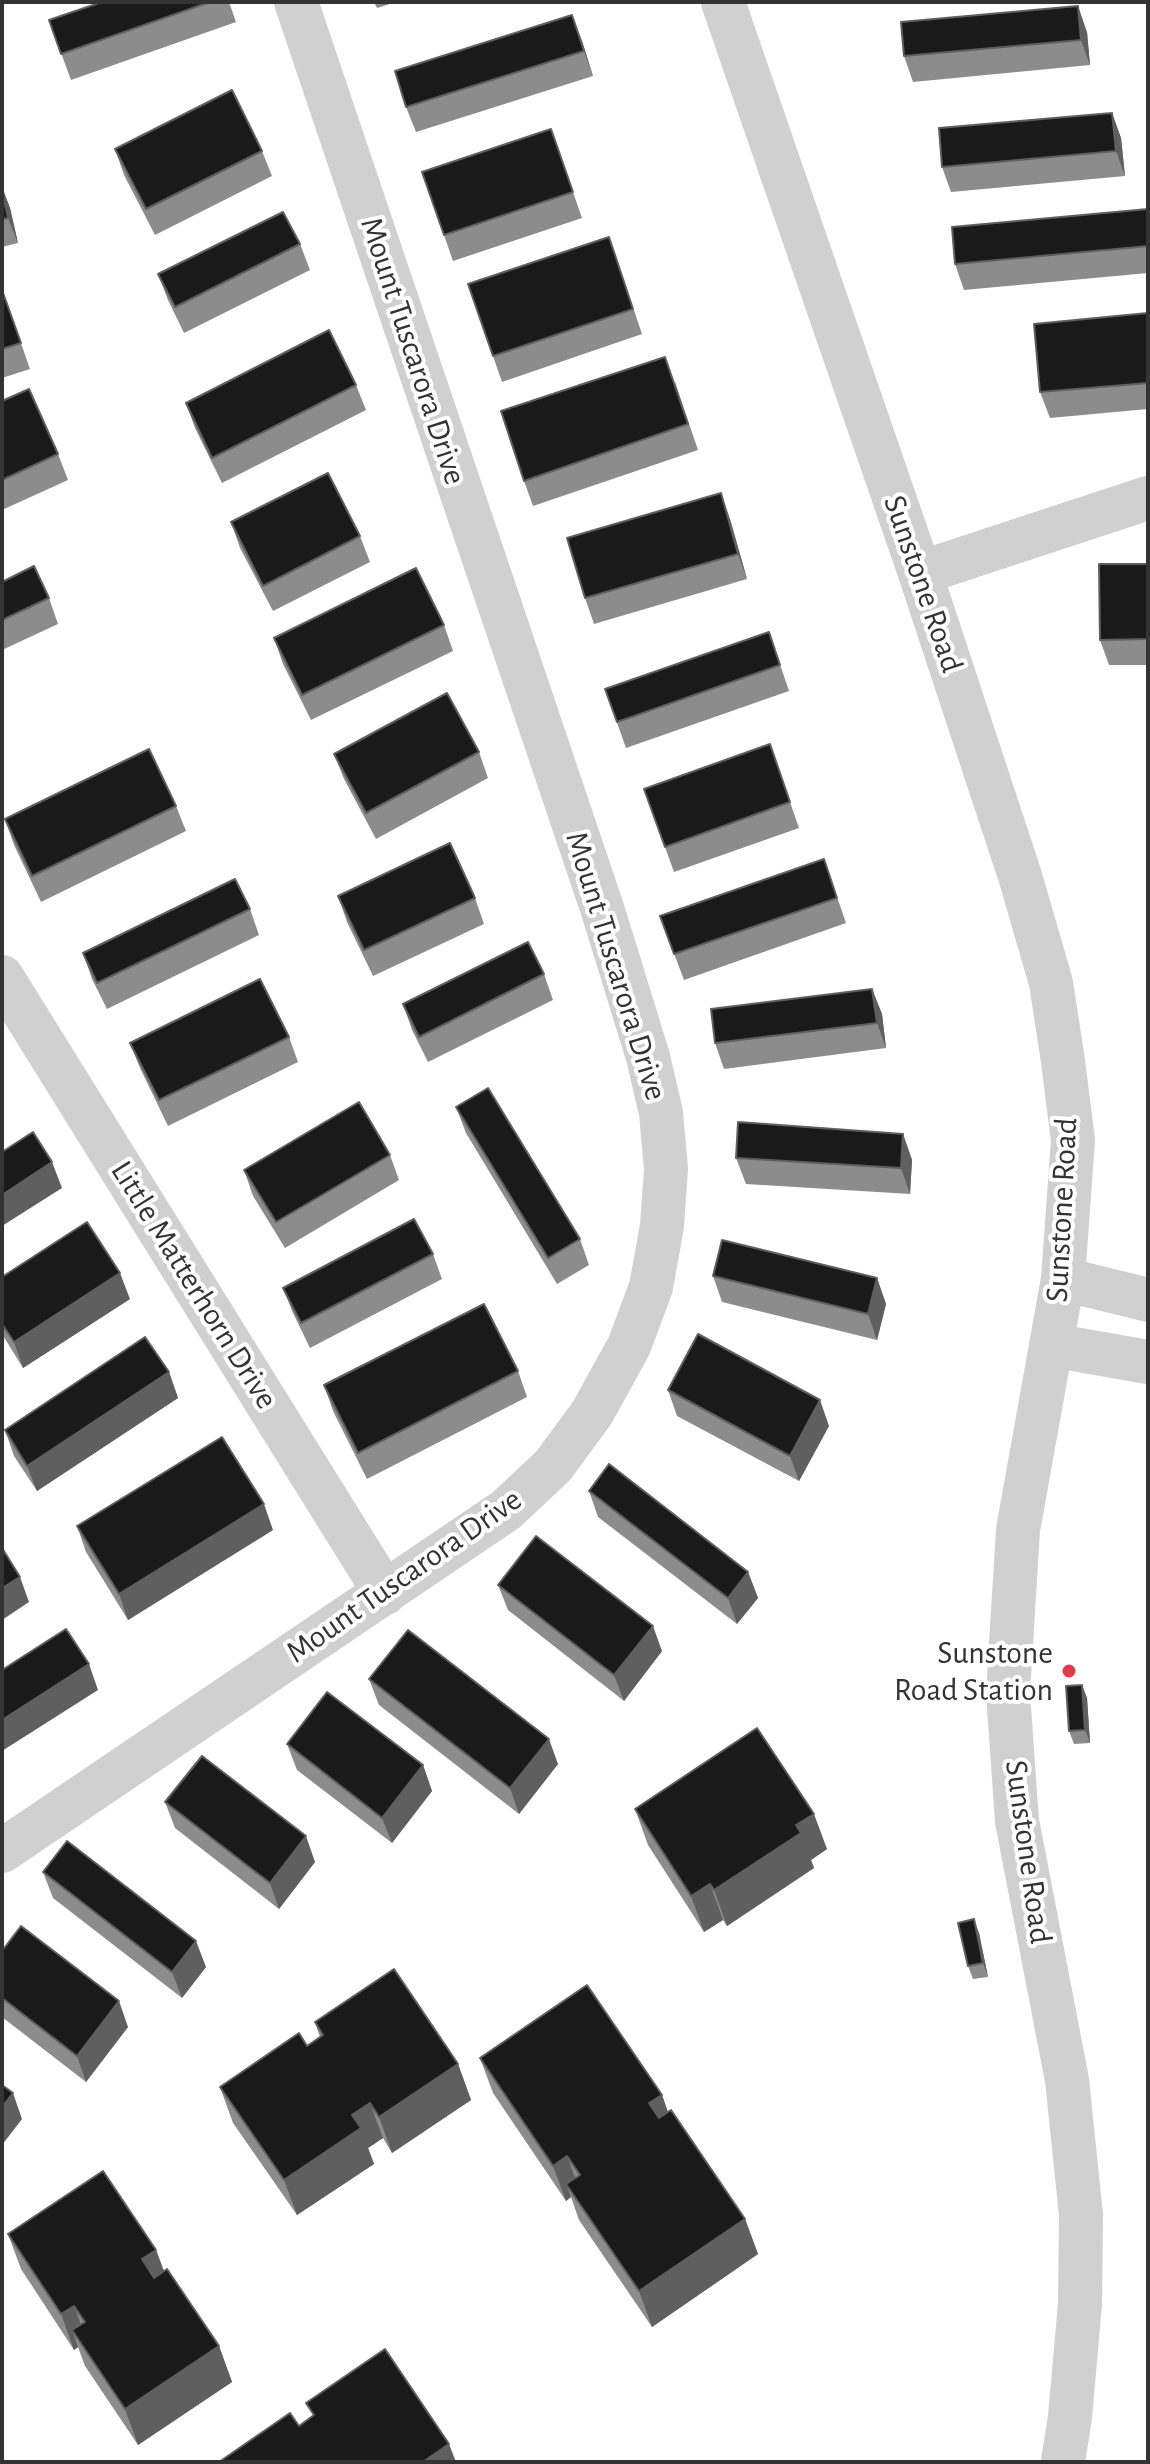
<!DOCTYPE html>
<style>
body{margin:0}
#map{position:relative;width:1150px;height:2464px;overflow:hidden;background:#fff;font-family:"Alegreya Sans",sans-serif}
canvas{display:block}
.frame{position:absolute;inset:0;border:4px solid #333;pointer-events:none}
</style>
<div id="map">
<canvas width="1150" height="2464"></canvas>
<div class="frame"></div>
</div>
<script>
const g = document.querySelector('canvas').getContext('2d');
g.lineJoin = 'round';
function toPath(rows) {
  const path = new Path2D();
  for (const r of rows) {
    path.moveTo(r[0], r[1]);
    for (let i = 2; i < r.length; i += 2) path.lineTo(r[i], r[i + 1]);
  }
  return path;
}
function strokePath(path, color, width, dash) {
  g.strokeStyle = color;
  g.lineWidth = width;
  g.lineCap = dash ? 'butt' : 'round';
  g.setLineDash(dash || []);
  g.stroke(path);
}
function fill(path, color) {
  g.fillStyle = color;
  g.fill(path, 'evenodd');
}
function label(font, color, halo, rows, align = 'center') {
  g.font = font + ' "Alegreya Sans",sans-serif';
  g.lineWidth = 8;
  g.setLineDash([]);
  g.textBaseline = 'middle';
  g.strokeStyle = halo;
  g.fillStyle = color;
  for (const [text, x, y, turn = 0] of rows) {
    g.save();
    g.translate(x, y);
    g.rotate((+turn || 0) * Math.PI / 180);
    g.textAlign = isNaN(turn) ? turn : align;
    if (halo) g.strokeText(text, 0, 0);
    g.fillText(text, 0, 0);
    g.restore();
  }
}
strokePath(toPath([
 [920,573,1148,498],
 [2,977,385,1593],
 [1063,1279,1148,1300],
 [1051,1345,1148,1362],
 [2,1851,506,1510,553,1466,592,1413,629,1346,651,1287,662,1226,666,1169,661,1113,648,1057,603,911,296,2]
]), '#d0d0d0', 44);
strokePath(toPath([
 [723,2,920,573,1020,876,1051,983,1063,1061,1073,1140,1063,1279,1018,1530,1008,1693,1017,1821,1067,2080,1081,2215,1080,2304,1070,2417,1063,2462]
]), '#d0d0d0', 44);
fill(toPath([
 [102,2,229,2,236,22,71,80,49,20],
 [374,2,396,2,377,8],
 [1087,32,1090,65,913,82,904,56],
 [582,41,593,76,416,132,406,107],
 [1112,113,1121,138,1125,176,951,192,942,167],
 [551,129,582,218,453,261,422,172],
 [115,149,262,151,272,176,155,235,124,175],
 [2,187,10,208,18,243,2,247],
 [1148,209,1148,273,964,290,955,264],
 [300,244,310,270,184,333,168,300,158,274],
 [618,263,642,334,502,382,468,284],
 [2,289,30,369,2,378],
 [1148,313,1148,409,1050,418,1040,392],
 [675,382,698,450,533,506,524,481],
 [356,385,366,410,222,483,195,428,186,403],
 [2,401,58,454,68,480,2,510],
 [730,519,747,579,594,624,585,598],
 [231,522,360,536,370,562,273,611,240,548],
 [1148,564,1148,665,1109,665,1100,640],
 [2,582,49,598,58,624,2,650],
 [444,625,453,651,311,720,283,664,274,638],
 [769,632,789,691,626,748,605,689],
 [770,744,799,828,674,872,644,789],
 [479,752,488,778,376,839,344,779,334,754],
 [176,806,186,831,41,902,14,845,5,819],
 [824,859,846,923,684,980,660,916],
 [338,896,475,898,484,924,373,976,347,922],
 [250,909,259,935,107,1009,92,979,83,953],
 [544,974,553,1000,428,1062,412,1030,403,1004],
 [872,989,882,1014,886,1048,724,1069,715,1043],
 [289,1037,298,1062,168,1126,140,1068,130,1043],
 [456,1107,580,1239,589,1265,557,1284,466,1133],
 [903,1134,912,1160,910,1194,746,1184,736,1158],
 [390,1155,399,1180,285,1248,253,1196,244,1170],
 [433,1254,442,1279,310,1348,293,1313,283,1288],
 [713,1276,877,1278,886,1304,877,1340,722,1302],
 [2,1277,130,1299,23,1368,2,1334],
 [518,1371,527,1397,367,1479,333,1411,324,1385],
 [169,1372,178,1398,37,1491,14,1456,5,1430],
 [668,1390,829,1426,799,1481,677,1416],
 [589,1491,748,1572,758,1598,737,1624,598,1517],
 [77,1526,273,1530,128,1620,86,1552],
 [498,1585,662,1651,624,1701,508,1610],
 [369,1679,558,1764,519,1814,379,1705],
 [1082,1685,1087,1698,1090,1743,1074,1744,1069,1731],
 [287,1744,423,1765,432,1791,392,1843,297,1770],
 [165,1802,315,1862,279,1909,175,1828],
 [635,1809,827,1849,811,1860,814,1868,727,1926,723,1920,704,1932,648,1845],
 [43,1872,206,1967,182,1998,53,1898],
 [979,1933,988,1977,973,1979,968,1966],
 [2,1951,128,2027,86,2082,2,2017],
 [315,2022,458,2064,471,2100,392,2153,383,2138,368,2148,374,2164,297,2215,233,2123,220,2087,307,2046,320,2037],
 [480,2058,662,2095,668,2112,745,2219,758,2254,652,2327,579,2220,571,2197,566,2201,493,2093],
 [8,2234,156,2250,164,2271,219,2346,232,2382,138,2445,85,2366,78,2347,74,2350,21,2269]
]), '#8c8c8c');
fill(toPath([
 [1078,6,1087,32,1090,65,1081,40],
 [572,15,582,41,593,76,584,51],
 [1112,113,1121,138,1125,176,1116,151],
 [2,187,10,208,18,243,8,218],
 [721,493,730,519,747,579,738,554],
 [872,989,882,1014,886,1048,877,1023],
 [903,1134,912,1160,910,1194,901,1168],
 [52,1162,62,1188,2,1226,2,1195],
 [120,1273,130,1299,23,1368,14,1342],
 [877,1278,886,1304,877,1340,868,1314],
 [169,1372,178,1398,37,1491,27,1466],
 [820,1400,829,1426,799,1481,790,1456],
 [264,1504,273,1530,128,1620,119,1594],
 [748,1572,758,1598,737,1624,728,1598],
 [20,1577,29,1602,2,1620,2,1588],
 [653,1626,662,1651,624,1701,614,1675],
 [89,1664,98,1690,2,1751,2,1720],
 [1082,1685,1087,1698,1090,1743,1085,1730],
 [549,1739,558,1764,519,1814,510,1788],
 [423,1765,432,1791,392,1843,382,1818],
 [814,1814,827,1849,811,1860,814,1868,727,1926,714,1890,796,1825],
 [306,1836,315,1862,279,1909,270,1883],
 [710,1884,723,1920,704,1932,691,1896],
 [974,1919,979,1933,988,1977,983,1963],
 [196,1941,206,1967,182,1998,172,1972],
 [119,2001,128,2027,86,2082,77,2056],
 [458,2064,471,2100,392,2153,379,2117],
 [13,2093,22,2119,2,2145,2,2107],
 [662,2095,674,2130,662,2139,649,2103],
 [370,2103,383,2138,368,2148,374,2164,297,2215,284,2180,352,2115],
 [567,2156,580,2191,566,2184,571,2197,566,2201,553,2166],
 [745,2219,758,2254,652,2327,639,2291],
 [156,2250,169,2285,155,2295,142,2259],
 [74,2306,87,2341,72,2330,78,2347,74,2350,61,2314],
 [219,2346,232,2382,138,2445,125,2409],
 [449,2444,456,2462,423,2462]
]), '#5f5f5f');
const building = toPath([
 [102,2,210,2,61,54,49,20,102,2],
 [1078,6,1081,40,904,56,901,22,1078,6],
 [572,15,584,51,406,107,395,71,572,15],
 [232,90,262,151,146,209,115,149,232,90],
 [1112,113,1116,151,942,167,939,128,1112,113],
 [551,129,573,192,444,235,422,172,551,129],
 [2,190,8,218,2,219,2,190],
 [1148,209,1148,246,955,264,952,227,1148,209],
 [283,212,300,244,175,307,158,274,283,212],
 [609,237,633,309,493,356,468,284,609,237],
 [2,290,21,343,2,349,2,290],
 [1148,313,1148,383,1040,392,1034,324,1148,313],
 [329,330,356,385,212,458,186,403,329,330],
 [665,357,688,424,524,481,501,411,665,357],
 [29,389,58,454,2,480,2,401,29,389],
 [328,473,360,536,263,586,231,522,328,473],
 [721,493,738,554,585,598,567,538,721,493],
 [1099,564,1148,564,1148,639,1100,640,1099,564],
 [34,566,49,598,2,620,2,582,34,566],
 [416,568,444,625,302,695,274,638,416,568],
 [769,632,780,665,617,722,605,689,769,632],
 [447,693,479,752,366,813,334,754,447,693],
 [770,744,790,802,665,847,644,789,770,744],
 [149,749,176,806,32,876,5,819,149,749],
 [450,843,475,898,364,950,338,896,450,843],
 [824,859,837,898,674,954,660,916,824,859],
 [235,879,250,909,97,983,83,953,235,879],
 [528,942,544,974,419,1037,403,1004,528,942],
 [260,979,289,1037,159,1100,130,1043,260,979],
 [872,989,877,1023,715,1043,711,1009,872,989],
 [488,1088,580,1239,548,1258,456,1107,488,1088],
 [359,1102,390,1155,276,1222,244,1170,359,1102],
 [738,1122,903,1134,901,1168,736,1158,738,1122],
 [33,1132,52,1162,2,1195,2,1152,33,1132],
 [414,1219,433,1254,301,1323,283,1288,414,1219],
 [87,1222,120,1273,14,1342,2,1324,2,1277,87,1222],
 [722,1240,877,1278,868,1314,713,1276,722,1240],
 [484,1304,518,1371,358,1453,324,1385,484,1304],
 [698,1334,820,1400,790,1456,668,1390,698,1334],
 [145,1337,169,1372,27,1466,5,1430,145,1337],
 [222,1437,264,1504,119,1594,77,1526,222,1437],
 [609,1464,748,1572,728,1598,589,1491,609,1464],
 [536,1536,653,1626,614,1675,498,1585,536,1536],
 [2,1548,20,1577,2,1588,2,1548],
 [66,1629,89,1664,2,1720,2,1670,66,1629],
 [408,1630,549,1739,510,1788,369,1679,408,1630],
 [1082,1685,1085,1730,1069,1731,1066,1686,1082,1685],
 [327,1692,423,1765,382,1818,287,1744,327,1692],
 [757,1728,814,1814,796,1825,801,1833,714,1890,710,1884,691,1896,635,1809,757,1728],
 [202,1756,306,1836,270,1883,165,1802,202,1756],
 [67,1841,196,1941,172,1972,43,1872,67,1841],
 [974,1919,983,1963,968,1966,958,1923,974,1919],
 [21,1926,119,2001,77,2056,2,1998,2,1951,21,1926],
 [394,1969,458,2064,379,2117,370,2103,352,2115,361,2128,284,2180,220,2087,299,2033,307,2046,323,2035,315,2022,394,1969],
 [587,1985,662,2095,649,2103,659,2118,671,2110,745,2219,639,2291,566,2184,580,2175,567,2156,553,2166,480,2058,587,1985],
 [2,2085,13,2093,2,2107,2,2085],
 [103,2171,156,2250,142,2259,154,2278,167,2269,219,2346,125,2409,72,2330,85,2322,74,2306,61,2314,8,2234,103,2171],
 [385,2349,449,2444,423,2462,219,2462,290,2413,299,2426,314,2415,306,2403,385,2349]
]);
fill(building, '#1a1a1a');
strokePath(building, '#5f5f5f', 2);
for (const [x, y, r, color] of [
 [1069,1671,8,"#e63946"]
]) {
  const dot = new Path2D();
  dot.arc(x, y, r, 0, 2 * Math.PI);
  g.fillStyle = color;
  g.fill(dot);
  strokePath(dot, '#fff', 3);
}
label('32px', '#333', '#fff', [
 ["Mount Tuscarora Drive",413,351,72],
 ["Sunstone Road",923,584,71],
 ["Mount Tuscarora Drive",616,966,73],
 ["Sunstone Road",1062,1210,-87],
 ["Little Matterhorn Drive",194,1285,58],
 ["Mount Tuscarora Drive",404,1576,-35],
 ["Sunstone Road",1028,1852,82]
]);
label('32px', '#333', '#fff', [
 ["Sunstone",1053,1653],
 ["Road Station",1053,1690]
], 'right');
</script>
